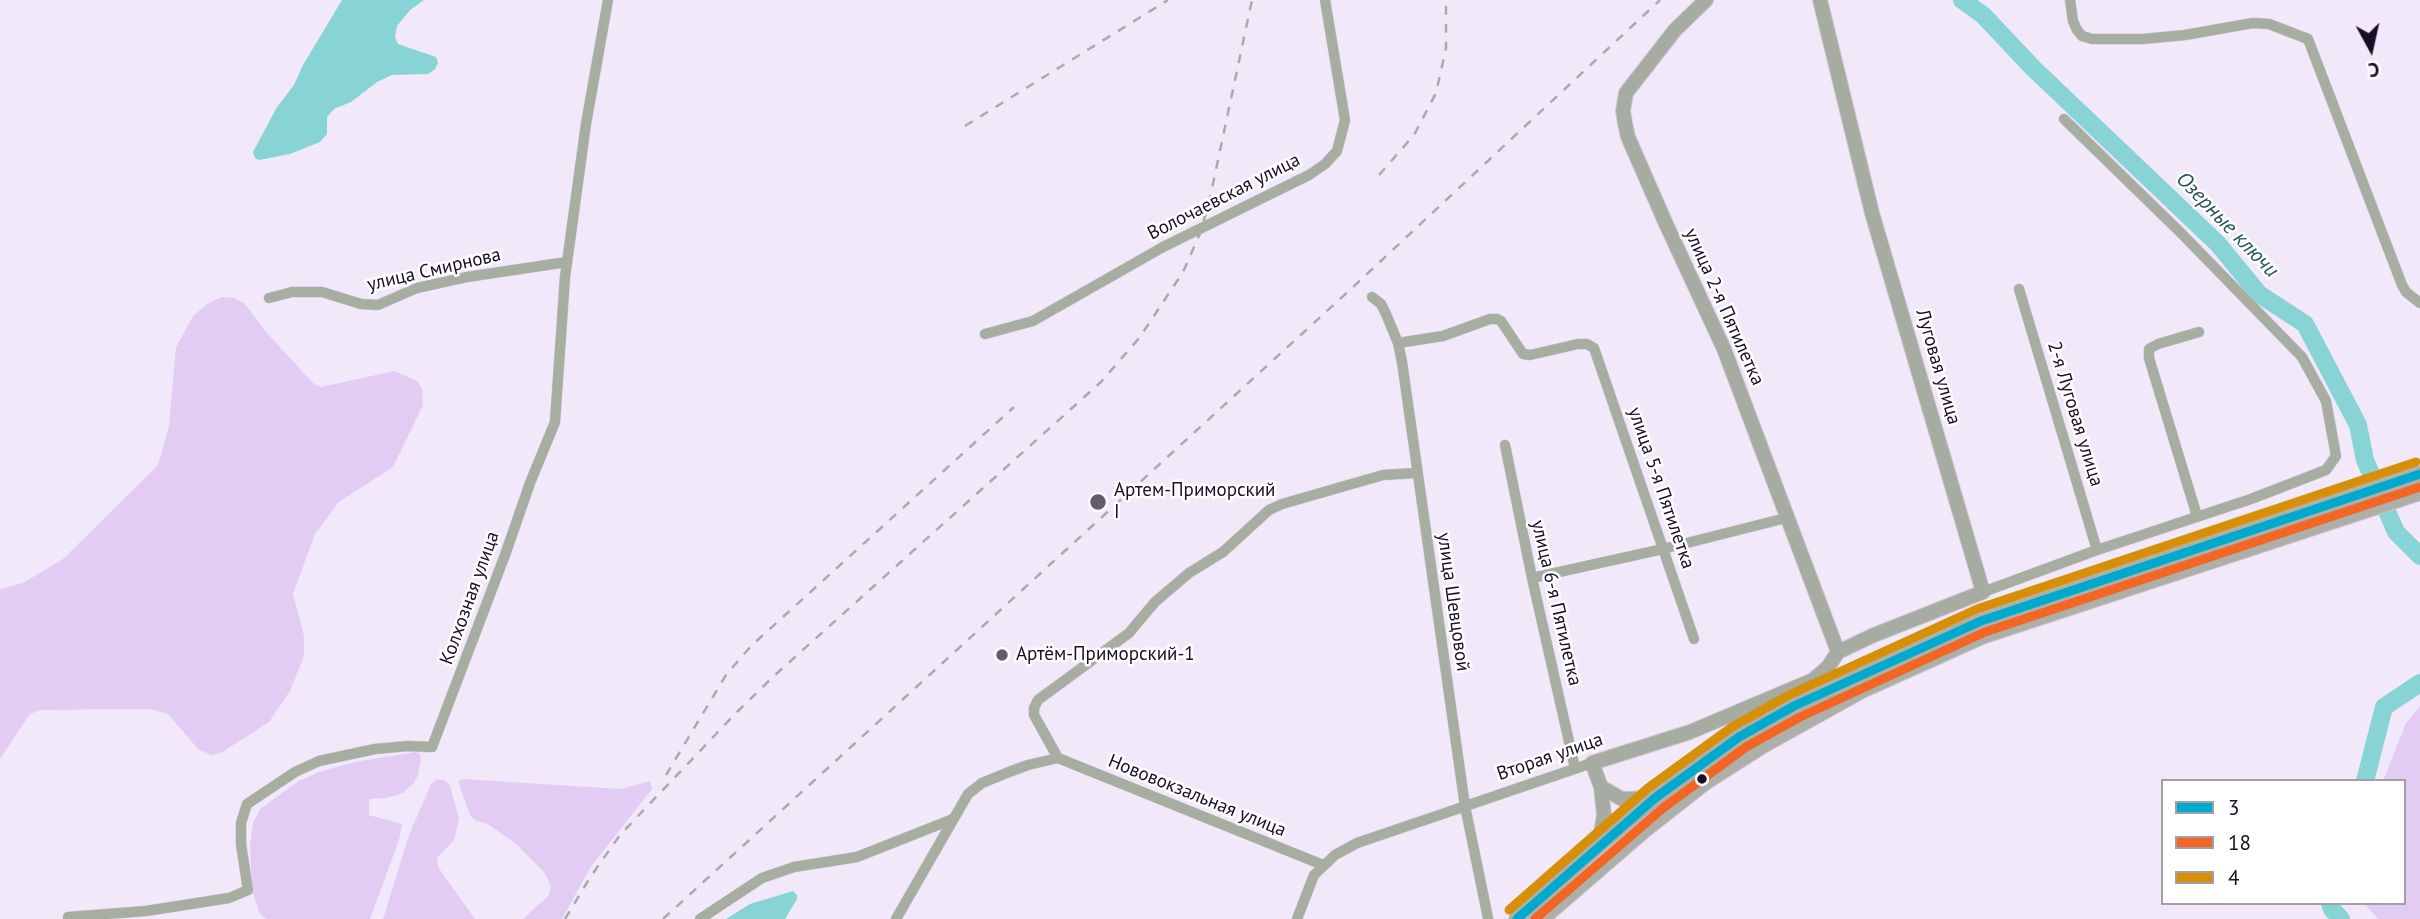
<!DOCTYPE html>
<meta charset="utf-8">
<style>
body{margin:0}
#map{position:relative;width:2420px;height:919px;overflow:hidden;background:#f1e9f9;font-family:"PT Sans",sans-serif}
canvas{display:block}
.legend{position:absolute;left:2161px;top:779px;width:245px;height:126px;box-sizing:border-box;background:#fff;border:2px solid #a49ea8;margin:0;padding:9px 12px;list-style:none;font-size:21px;color:#1b0d25}
.legend li{display:flex;align-items:center;gap:14px;height:35px}
.legend b{width:35px;border:2px solid #a49ea8}
.north{position:absolute;left:2336px;top:14px;width:70px;height:70px;-webkit-text-stroke:5px #fff;paint-order:stroke;rotate:172deg;font-size:19px;font-weight:700;line-height:28px;text-align:center;color:#1b0d25}
.north::after{content:'';display:block;margin:auto;width:24px;height:32px;background:#1b0d25;clip-path:polygon(50% 0,100% 100%,50% 72%,0 100%)}
</style>
<div id="map">
<canvas width="2420" height="919"></canvas>
<ul class="legend">
<li><b style="height:9px;background:#00a9ce"></b>3</li>
<li><b style="height:9px;background:#f26522"></b>18</li>
<li><b style="height:9px;background:#d68f06"></b>4</li>
</ul>
<div class="north">С</div>
</div>
<script>
const g = document.querySelector('canvas').getContext('2d');
g.lineJoin = 'round';
function fill(path, color) {
  g.fillStyle = color;
  g.fill(path, 'evenodd');
}
function toPath(rows) {
  const path = new Path2D();
  for (const r of rows) {
    path.moveTo(r[0], r[1]);
    for (let i = 2; i < r.length; i += 2) path.lineTo(r[i], r[i + 1]);
  }
  return path;
}
function strokePath(path, color, width, dash) {
  g.strokeStyle = color;
  g.lineWidth = width;
  g.lineCap = dash ? 'butt' : 'round';
  g.setLineDash(dash || []);
  g.stroke(path);
}
function label(font, color, halo, rows, align = 'center') {
  g.font = font + ' "PT Sans",sans-serif';
  g.lineWidth = 5;
  g.setLineDash([]);
  g.textBaseline = 'middle';
  g.strokeStyle = halo;
  g.fillStyle = color;
  for (const [text, x, y, turn = 0] of rows) {
    g.save();
    g.translate(x, y);
    g.rotate((+turn || 0) * Math.PI / 180);
    g.textAlign = isNaN(turn) ? turn : align;
    if (halo) g.strokeText(text, 0, 0);
    g.fillText(text, 0, 0);
    g.restore();
  }
}
fill(toPath([
 [222,297,234,298,245,304,266,332,313,383,321,387,394,371,417,381,422,389,423,405,393,467,339,502,315,534,293,594,304,636,304,656,290,691,269,722,221,753,211,755,198,749,168,714,150,709,39,710,29,715,0,759,0,589,23,583,63,559,158,465,169,426,176,347,193,316,207,304],
 [2420,706,2420,919,2378,919,2364,903,2404,903,2404,781,2383,781,2406,723],
 [416,752,419,753,421,757,418,775,414,783,403,793,387,798,371,799,369,801,369,815,402,824,399,840,370,919,267,919,262,916,259,912,252,890,250,844,253,823,260,809,297,782,319,772,354,762],
 [437,779,446,781,450,786,459,818,454,840,437,858,438,867,475,919,383,919,409,835,431,784],
 [462,779,621,789,650,781,652,789,590,868,562,919,523,919,549,895,551,886,544,872,515,843,486,823,476,821,470,815,459,784,459,781]
]), '#e2ccf4');
fill(toPath([
 [342,0,424,0,410,10,397,26,395,37,398,44,436,57,438,63,435,69,428,74,392,75,377,82,351,102,334,109,327,117,327,134,320,142,290,154,259,160,255,158,253,152,277,107,294,85,303,65],
 [793,891,797,895,797,899,785,919,726,919,750,904]
]), '#88d3d3');
strokePath(toPath([
 [1962,0,1983,15,2033,68,2218,244,2259,294,2305,324,2358,425,2365,460,2396,532,2420,556],
 [2365,781,2384,707,2420,683],
 [2330,903,2332,909,2341,919]
]), '#88d3d3', 18);
const minor = toPath([
 [2070,0,2073,21,2077,30,2082,36,2092,39,2143,39,2185,35,2253,23,2269,24,2308,39,2402,285,2406,292,2420,303],
 [2019,289,2097,550],
 [1372,297,1381,304,1386,314,1398,343,1402,362,1465,806,1488,918],
 [269,298,292,292,322,292,361,304,378,305,417,288,467,277,567,262],
 [985,334,1033,321,1163,247,1309,175,1325,164,1337,151,1345,120,1325,0],
 [1398,343,1443,336,1490,319,1497,319,1501,321,1523,354,1530,355,1578,344,1587,344,1594,348,1694,639],
 [1505,445,1532,578,1575,768],
 [2197,516,2149,358,2149,349,2158,344,2199,332],
 [1532,578,1663,549,1786,518],
 [1983,592,2097,550,2251,499,2326,470,2336,456,2326,401,2302,357,2181,233,2064,119],
 [1058,758,1034,715,1034,708,1038,700,1129,633,1155,602,1189,573,1223,552,1269,510,1282,504,1383,475,1416,473],
 [68,917,146,911,229,898,248,890,241,844,241,823,247,804,295,772,319,761,375,749,408,746,432,747,505,555,530,483,555,422,565,277,586,124,608,0],
 [700,919,762,878,794,867,857,857,953,819],
 [896,919,968,794,982,783,1009,772,1028,765,1058,758,1323,865],
 [1297,919,1314,875,1335,855,1357,843,1592,763]
]);
const secondary = toPath([
 [1706,0,1675,30,1626,93,1623,111,1625,123,1628,137,1666,224,1724,349,1838,652],
 [1820,0,1872,213,1983,592,1874,635,1838,652],
 [1601,787,1622,799,1655,798],
 [1599,845,1604,815,1601,787,1592,763,1690,732,1813,680,1828,667,1838,652]
]);
const trunk = toPath([
 [1517,919,1599,845,1655,798,1739,737,1794,706,1981,621,2420,474],
 [1541,919,1644,830,1705,782,1763,745,1862,690,1982,636,2420,492]
]);
strokePath(minor, '#cfc7d5', 11);
strokePath(secondary, '#cfc7d5', 16);
strokePath(trunk, '#cfc7d5', 18);
strokePath(minor, '#a7aea1', 10);
strokePath(secondary, '#a6aca1', 14);
strokePath(trunk, '#adb0a9', 16);
strokePath(toPath([
 [965,126,1168,0],
 [1379,175,1414,135,1436,93,1446,48,1446,0],
 [666,775,726,675,751,646,1014,407],
 [565,919,591,876,620,835,737,712,775,675,1101,382,1140,337,1183,272,1201,231,1211,193,1252,0],
 [663,919,1352,288,1660,0]
]), '#aba9ac', 2.5, [9, 9]);
strokePath(toPath([
 [1517,919,1655,798,1739,737,1794,706,1981,621,2420,474]
]), '#00a9ce', 9);
strokePath(toPath([
 [1535,919,1663,808,1746,747,1800,717,1985,632,2420,487]
]), '#f26522', 9);
strokePath(toPath([
 [1509,910,1648,788,1732,727,1789,695,1977,609,2416,462]
]), '#d68f06', 9);
for (const [x, y, r, color] of [
 [1098,502,9,"#665a6f"],
 [1002,655,7,"#665a6f"],
 [1702,779,6,"#1b0d25"]
]) {
  const dot = new Path2D();
  dot.arc(x, y, r, 0, 2 * Math.PI);
  g.fillStyle = color;
  g.fill(dot);
  strokePath(dot, '#fff', 2.5);
}
label('19px', '#1b0d25', '#fff', [
 ["Волочаевская улица",1224,197,-27],
 ["улица Смирнова",434,270,-13],
 ["улица 2-я Пятилетка",1724,307,66],
 ["Луговая улица",1938,367,74],
 ["2-я Луговая улица",2075,414,73],
 ["улица 5-я Пятилетка",1661,488,71],
 ["Колхозная улица",470,598,-70],
 ["улица Шевцовой",1453,602,82],
 ["улица 6-я Пятилетка",1556,603,77],
 ["Вторая улица",1550,757,-19],
 ["Нововокзальная улица",1197,796,22]
]);
label('19px', '#1b0d25', '#fff', [
 ["Артем-Приморский",1114,491],
 ["I",1114,513],
 ["Артём-Приморский-1",1016,655]
], 'left');
label('italic 21px', '#245451', '#fff', [
 ["Озерные ключи",2227,225,46]
]);
</script>
